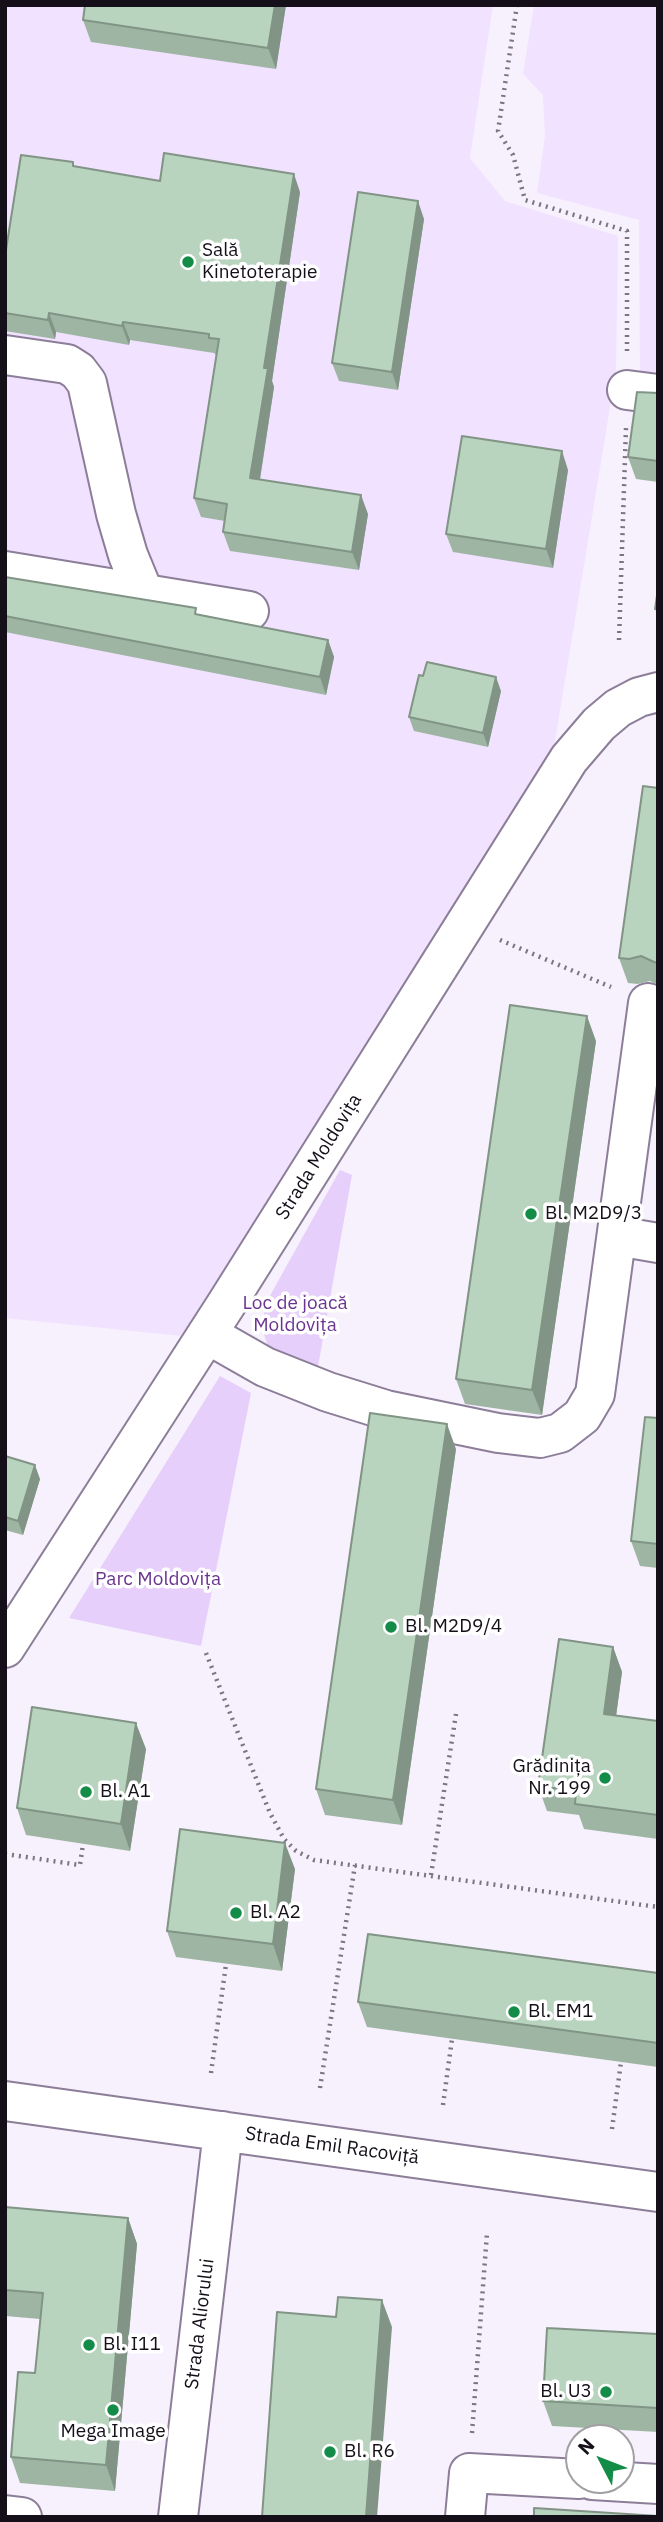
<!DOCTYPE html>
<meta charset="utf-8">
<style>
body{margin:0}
#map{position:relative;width:663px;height:2522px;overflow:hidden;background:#f7f1fd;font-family:"IBM Plex Sans",sans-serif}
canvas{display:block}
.frame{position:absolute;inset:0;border:7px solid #150f19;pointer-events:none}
.north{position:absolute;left:565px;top:2424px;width:70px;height:70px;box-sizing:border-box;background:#fff;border:2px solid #a19fa3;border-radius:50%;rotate:312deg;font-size:19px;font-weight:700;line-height:28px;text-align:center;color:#150f19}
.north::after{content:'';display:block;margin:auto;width:24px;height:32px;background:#128c46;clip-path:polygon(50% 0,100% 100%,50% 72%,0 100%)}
</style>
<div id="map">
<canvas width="663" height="2522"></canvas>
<div class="frame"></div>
<div class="north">N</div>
</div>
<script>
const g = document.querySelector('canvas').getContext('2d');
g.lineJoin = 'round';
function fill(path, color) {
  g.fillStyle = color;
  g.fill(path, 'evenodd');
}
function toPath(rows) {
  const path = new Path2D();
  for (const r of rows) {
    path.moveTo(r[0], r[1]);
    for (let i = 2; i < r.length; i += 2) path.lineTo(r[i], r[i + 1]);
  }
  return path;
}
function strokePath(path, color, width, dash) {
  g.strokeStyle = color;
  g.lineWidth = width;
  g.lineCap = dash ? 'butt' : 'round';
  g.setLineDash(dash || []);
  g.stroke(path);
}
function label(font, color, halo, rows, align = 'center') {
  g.font = font + ' "IBM Plex Sans",sans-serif';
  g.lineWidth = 7;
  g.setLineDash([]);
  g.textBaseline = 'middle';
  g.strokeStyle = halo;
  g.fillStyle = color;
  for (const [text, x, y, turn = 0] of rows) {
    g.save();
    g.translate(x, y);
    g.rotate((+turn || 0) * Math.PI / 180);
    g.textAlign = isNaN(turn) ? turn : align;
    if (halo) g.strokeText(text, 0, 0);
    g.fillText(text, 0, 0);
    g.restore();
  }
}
fill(toPath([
 [5,5,493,5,470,158,505,201,618,236,616,371,553,753,182,1336,5,1318],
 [534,5,658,5,658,380,640,378,639,220,537,193,545,136,543,95,523,74]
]), '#f1e2ff');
fill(toPath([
 [340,1170,352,1175,317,1372,274,1354,267,1344,263,1331,263,1318,267,1301],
 [220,1376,251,1393,201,1646,69,1618]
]), '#e6cffa');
const minor = toPath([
 [5,355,67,364,78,371,87,383,116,514,128,555,144,594],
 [627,390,658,394],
 [5,571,249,611],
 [617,1236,658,1243],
 [207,1334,265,1367,328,1392,386,1410,498,1433,540,1438,560,1433,582,1416,595,1394,648,1003],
 [5,1648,227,1303,569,759,599,724,618,708,639,697,658,692],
 [5,2101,658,2192],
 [592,2480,658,2484],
 [5,2515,22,2517],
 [178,2517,223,2131],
 [465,2517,469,2473,579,2479]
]);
strokePath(minor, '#8c7e98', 42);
strokePath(toPath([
 [517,5,498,131,513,155,525,200,627,231,627,353],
 [619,640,626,428],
 [500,940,611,987],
 [206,1653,270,1813,284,1839,296,1851,314,1860,658,1907],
 [5,1854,80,1865,83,1844],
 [431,1875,456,1714],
 [211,2073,226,1964],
 [320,2088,355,1865],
 [443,2105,452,2039],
 [612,2129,621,2062],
 [472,2433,487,2233]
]), '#7b7580', 4.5, [2, 5]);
strokePath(minor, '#fff', 38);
fill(toPath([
 [286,5,276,69,91,42,83,20],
 [74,166,160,181,300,192,272,381,274,387,260,480,368,514,359,570,230,551,223,532,225,521,201,517,194,498,217,356,214,353,130,340,129,345,56,332,55,339,5,331,5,256],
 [424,219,398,390,339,381,332,363],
 [658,393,658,482,636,479,628,457],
 [568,470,553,568,453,552,446,534],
 [5,577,328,640,334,657,326,695,5,632],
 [501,691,488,747,414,731,409,717],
 [658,788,658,985,650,981,638,984,628,983,619,958],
 [596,1041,542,1415,465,1404,456,1379],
 [658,1418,658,1568,640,1566,631,1541],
 [456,1449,402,1825,325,1815,316,1789],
 [5,1456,40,1479,23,1535,5,1530],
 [613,1647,622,1672,616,1715,658,1721,658,1839,584,1829,579,1815,547,1811,538,1786],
 [146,1749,130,1851,26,1835,17,1808],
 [295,1869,282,1971,176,1957,167,1931],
 [658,1973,658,2067,367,2027,358,2002],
 [5,2207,128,2218,137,2244,115,2491,20,2483,11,2457,35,2373,40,2319,5,2316],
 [658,2334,658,2432,552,2426,543,2401]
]), '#9eb5a3');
fill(toPath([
 [275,5,286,5,276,69,268,48],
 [294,174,300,192,272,381,274,387,257,497,250,478,264,368],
 [418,201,424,219,398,390,392,372],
 [49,313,56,332,55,339,48,320],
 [123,322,130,340,129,345,122,326],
 [562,451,568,470,553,568,546,549],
 [361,495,368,514,359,570,352,552],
 [328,640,334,657,326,695,320,677],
 [496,677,501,691,488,747,483,733],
 [587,1016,596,1041,542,1415,532,1390],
 [447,1424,456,1449,402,1825,393,1800],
 [35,1465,40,1479,23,1535,18,1521],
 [613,1647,622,1672,613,1739,604,1714],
 [136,1723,146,1749,130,1851,121,1824],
 [285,1843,295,1869,282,1971,273,1944],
 [128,2218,137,2244,115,2491,106,2465],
 [382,2300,392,2327,377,2517,366,2517]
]), '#819485');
const building = toPath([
 [85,5,275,5,268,48,83,20,85,5],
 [164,153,294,174,264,368,268,368,250,478,361,495,352,552,223,532,227,504,194,498,219,339,209,338,209,334,123,322,122,326,49,313,48,320,5,313,5,256,21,155,73,162,73,166,160,181,164,153],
 [358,192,418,201,392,372,332,363,358,192],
 [637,392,658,393,658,461,628,457,637,392],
 [462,436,562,451,546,549,446,534,462,436],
 [5,577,196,608,195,614,328,640,320,677,5,616,5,577],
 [658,589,658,610,655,609,658,589],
 [427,662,496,677,483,733,409,717,419,675,423,676,427,662],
 [643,786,658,788,658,963,654,962,641,956,629,959,619,958,643,786],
 [510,1005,587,1016,532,1390,456,1379,510,1005],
 [370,1413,447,1424,393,1800,316,1789,370,1413],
 [645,1417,658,1418,658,1544,631,1541,645,1417],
 [5,1456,35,1465,18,1521,5,1517,5,1456],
 [559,1639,613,1647,604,1714,658,1721,658,1815,575,1804,576,1791,538,1786,559,1639],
 [32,1707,136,1723,121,1824,17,1808,32,1707],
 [180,1829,285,1843,273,1944,167,1931,180,1829],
 [368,1934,658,1973,658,2043,358,2002,368,1934],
 [5,2207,128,2218,106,2465,11,2457,18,2372,35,2373,43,2293,5,2290,5,2207],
 [338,2297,382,2300,366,2517,262,2517,277,2312,336,2317,338,2297],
 [547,2328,658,2334,658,2408,543,2401,547,2328],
 [534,2508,658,2516,658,2517,534,2517,534,2508]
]);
fill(building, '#b8d3be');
strokePath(building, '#819485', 2);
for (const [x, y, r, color] of [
 [188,262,7,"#128c46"],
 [531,1214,7,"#128c46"],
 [391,1627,7,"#128c46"],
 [605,1778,7,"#128c46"],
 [86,1792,7,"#128c46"],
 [236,1913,7,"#128c46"],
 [514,2012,7,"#128c46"],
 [89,2345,7,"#128c46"],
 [606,2392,7,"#128c46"],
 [113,2410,7,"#128c46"],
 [330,2452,7,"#128c46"]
]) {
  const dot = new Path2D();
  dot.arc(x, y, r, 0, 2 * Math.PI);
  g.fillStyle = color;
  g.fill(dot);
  strokePath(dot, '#fff', 2.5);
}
label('19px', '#150f19', '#fff', [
 ["Sală",202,251],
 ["Kinetoterapie",202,273],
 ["Bl. M2D9/3",545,1214],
 ["Bl. M2D9/4",405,1627],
 ["Grădinița",591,1767,"right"],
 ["Nr. 199",591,1789,"right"],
 ["Bl. A1",100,1792],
 ["Bl. A2",250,1913],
 ["Bl. EM1",528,2012],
 ["Bl. I11",103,2345],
 ["Bl. U3",592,2392,"right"],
 ["Mega Image",113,2432,"center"],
 ["Bl. R6",344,2452]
], 'left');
label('19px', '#150f19', '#fff', [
 ["Strada Moldovița",319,1157,-58],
 ["Strada Emil Racoviță",332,2146,8],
 ["Strada Aliorului",200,2324,-83]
]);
label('19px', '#6b3490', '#fff', [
 ["Loc de joacă",295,1304],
 ["Moldovița",295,1326],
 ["Parc Moldovița",158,1580]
]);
</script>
